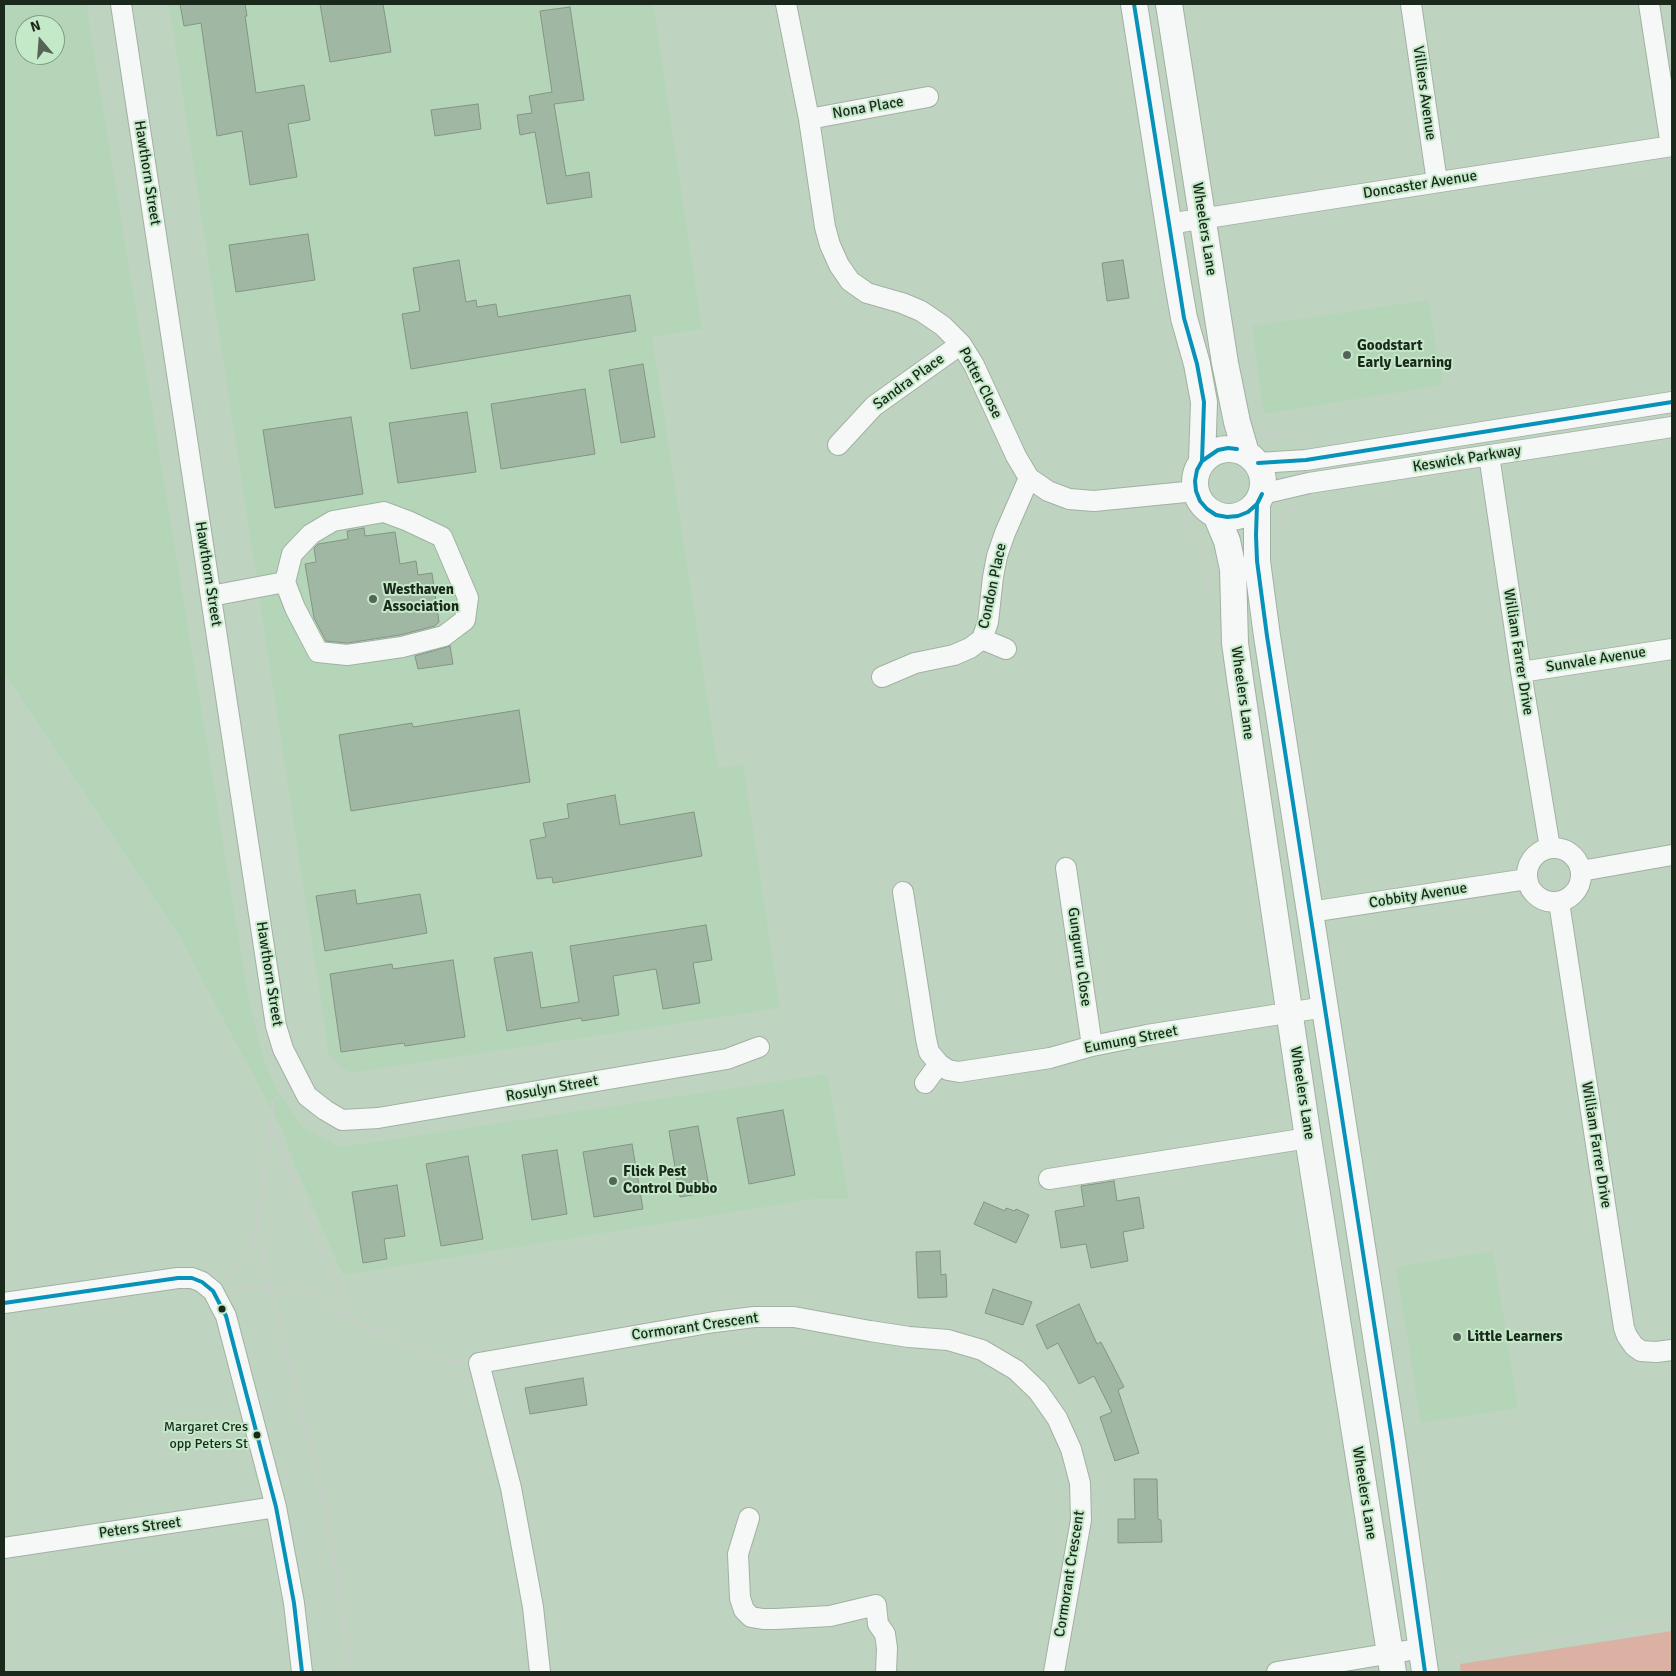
<!DOCTYPE html>
<style>
body{margin:0}
#map{position:relative;width:1676px;height:1676px;overflow:hidden;background:#bfd3c1;font-family:Signika,sans-serif}
canvas{display:block}
.frame{position:absolute;inset:0;border:5px solid #1b291d;pointer-events:none}
.north{position:absolute;left:15px;top:15px;width:50px;height:50px;box-sizing:border-box;background:#c4e9c8;border:1px solid #809c84;border-radius:50%;rotate:342deg;font-size:14px;font-weight:700;line-height:20px;text-align:center;color:#1b291d}
.north::after{content:'';display:block;margin:auto;width:18px;height:22px;background:#546456;clip-path:polygon(50% 0,100% 100%,50% 72%,0 100%)}
</style>
<div id="map">
<canvas width="1676" height="1676"></canvas>
<div class="frame"></div>
<div class="north">N</div>
</div>
<script>
const g = document.querySelector('canvas').getContext('2d');
g.lineJoin = 'round';
function fill(path, color) {
  g.fillStyle = color;
  g.fill(path, 'evenodd');
}
function toPath(rows) {
  const path = new Path2D();
  for (const r of rows) {
    if (r.length === 3) {
      path.moveTo(r[0] + r[2], r[1]);
      path.arc(r[0], r[1], r[2], 0, 2 * Math.PI);
      continue;
    }
    path.moveTo(r[0], r[1]);
    for (let i = 2; i < r.length; i += 2) path.lineTo(r[i], r[i + 1]);
  }
  return path;
}
function strokePath(path, color, width, dash) {
  g.strokeStyle = color;
  g.lineWidth = width;
  g.lineCap = dash ? 'butt' : 'round';
  g.setLineDash(dash || []);
  g.stroke(path);
}
function label(font, color, halo, rows, align = 'center') {
  g.font = font + ' Signika,sans-serif';
  g.lineWidth = 4;
  g.setLineDash([]);
  g.textBaseline = 'middle';
  g.strokeStyle = halo;
  g.fillStyle = color;
  for (const [text, x, y, turn = 0] of rows) {
    g.save();
    g.translate(x, y);
    g.rotate((+turn || 0) * Math.PI / 180);
    g.textAlign = isNaN(turn) ? turn : align;
    if (halo) g.strokeText(text, 0, 0);
    g.fillText(text, 0, 0);
    g.restore();
  }
}
fill(toPath([
 [4,4,86,4,249,1002,263,1058,276,1088,303,1128,341,1147,827,1074,849,1199,813,1199,343,1275,295,1166,282,1129,177,932,8,678,4,678],
 [25,25,55,25,55,55,25,55],
 [169,4,653,4,702,329,652,337,718,768,743,764,780,1008,349,1073,329,1055],
 [1428,300,1443,385,1264,414,1252,326],
 [1493,1251,1518,1408,1421,1423,1396,1267]
]), '#b4d5b8');
fill(toPath([
 [1672,1631,1672,1672,1461,1672,1460,1664]
]), '#dab1a3');
const building = toPath([
 [180,4,245,4,247,16,245,16,256,93,304,85,310,120,288,124,297,177,250,185,242,131,217,136,201,23,184,26,180,4],
 [320,4,383,4,391,52,330,62,320,4],
 [570,7,584,100,554,104,566,176,589,172,592,197,547,204,535,132,520,135,517,115,532,113,529,96,552,92,540,11,570,7],
 [478,104,481,129,435,136,431,110,478,104],
 [308,234,315,280,236,292,229,245,308,234],
 [459,260,466,302,476,300,477,307,496,304,498,317,630,295,636,331,411,369,402,314,420,311,413,268,459,260],
 [1123,260,1129,298,1107,301,1102,263,1123,260],
 [643,364,655,437,621,443,609,370,643,364],
 [585,389,595,454,501,469,491,404,585,389],
 [467,412,476,472,398,483,389,423,467,412],
 [351,417,363,494,275,508,263,430,351,417],
 [364,528,365,536,395,532,400,564,416,561,418,575,432,573,439,622,435,626,400,635,347,643,326,641,314,618,305,564,316,562,314,548,318,544,348,539,347,531,364,528],
 [450,646,453,664,418,669,415,656,450,646],
 [519,710,530,782,351,811,339,735,412,723,413,727,519,710],
 [615,795,620,825,694,812,702,856,553,883,552,877,537,879,530,840,546,837,543,823,569,818,567,804,615,795],
 [355,890,357,904,420,894,427,933,325,951,316,896,355,890],
 [706,925,712,960,693,963,700,1003,663,1009,656,969,613,976,619,1015,582,1021,581,1018,507,1031,494,958,532,952,541,1008,579,1002,570,946,706,925],
 [453,960,465,1037,405,1046,404,1043,341,1052,330,974,392,964,393,969,453,960],
 [783,1110,795,1175,749,1184,737,1118,783,1110],
 [698,1126,710,1192,680,1197,669,1131,698,1126],
 [632,1144,643,1209,594,1217,583,1152,632,1144],
 [557,1150,567,1214,532,1220,522,1155,557,1150],
 [468,1156,483,1239,441,1246,426,1164,468,1156],
 [1114,1181,1117,1201,1139,1197,1144,1228,1123,1232,1128,1261,1091,1268,1086,1244,1061,1248,1055,1211,1084,1206,1081,1186,1114,1181],
 [397,1185,405,1236,384,1239,387,1259,363,1263,352,1192,397,1185],
 [984,1202,1005,1211,1006,1208,1015,1211,1016,1209,1029,1215,1016,1243,974,1224,984,1202],
 [940,1251,941,1275,946,1274,947,1297,918,1298,916,1252,940,1251],
 [993,1289,1032,1302,1023,1325,985,1313,993,1289],
 [1079,1304,1097,1344,1101,1342,1124,1387,1118,1390,1139,1453,1115,1461,1100,1417,1112,1412,1094,1376,1079,1384,1058,1343,1047,1349,1036,1325,1079,1304],
 [583,1378,587,1405,530,1414,525,1388,583,1378],
 [1134,1479,1157,1479,1158,1519,1161,1520,1162,1542,1118,1543,1118,1519,1135,1519,1134,1479]
]);
fill(building, '#a0b8a3');
strokePath(building, '#859486', 1);
const minor = toPath([
 [121,4,276,1026,283,1049,307,1096,325,1110,342,1120,378,1118,727,1059,759,1047],
 [786,4,809,119,825,227,830,245,839,265,850,281,867,293,902,303,921,311,943,326,961,344,974,365,1016,456,1029,478,1048,491,1069,499,1094,501,1196,491],
 [1411,4,1437,182],
 [1649,4,1671,146],
 [809,119,928,97],
 [1168,224,1672,146],
 [838,445,874,406,961,344],
 [1489,455,1521,672,1550,848],
 [1258,463,1306,460,1672,402],
 [1262,494,1309,483,1672,427],
 [211,596,285,582,295,608,318,652,347,655,402,647,444,636,465,620,468,598,442,537,408,521,384,512,333,521,311,534,292,554,285,582],
 [982,639,1006,649],
 [1521,672,1672,649],
 [882,677,915,663,954,655,970,648,982,639,988,622,993,577,997,556,1005,533,1029,478],
 [1554,875,27],
 [1066,868,1092,1046],
 [1581,871,1672,855],
 [903,892,926,1039,929,1052,939,1064,948,1070,959,1072,1050,1058,1092,1046,1147,1035,1325,1007],
 [1559,902,1624,1328,1627,1336,1634,1346,1641,1351,1656,1352,1672,1350],
 [1310,912,1527,879],
 [925,1083,939,1064],
 [1049,1179,1308,1138],
 [4,1303,178,1278,192,1278,202,1282,213,1291,226,1316,276,1507,294,1603,302,1672],
 [749,1518,738,1554,740,1598,744,1610,751,1617,763,1619,776,1619,830,1616,876,1605,878,1624,885,1634,887,1648,886,1672],
 [4,1548,276,1507],
 [540,1672,533,1607,511,1488,479,1363,714,1322,754,1317,794,1317,870,1331,909,1337,948,1340,982,1350,1016,1370,1038,1391,1057,1418,1071,1449,1080,1483,1081,1520,1054,1672],
 [1277,1672,1423,1648]
]);
const major = toPath([
 [1134,4,1177,278,1184,318,1197,364,1204,402,1202,461],
 [1169,4,1225,363,1237,422,1246,453],
 [1229,483,34],
 [1257,504,1257,561,1267,636,1392,1439,1425,1672],
 [1216,515,1227,541,1233,569,1235,643,1241,686,1308,1138,1393,1672]
]);
strokePath(minor, '#a1b1a3', 22);
strokePath(major, '#a1b1a3', 28);
strokePath(toPath([
 [1179,391,1181,407],
 [1262,435,1302,434,1304,444],
 [1176,477,1176,467,1181,455],
 [1182,508,1185,520,1202,548,1210,593,1212,598],
 [1279,531,1284,517,1291,509,1298,505],
 [271,1126,348,1314],
 [257,1222,270,1289,327,1512,352,1672],
 [224,1280,250,1257,261,1197,273,1104,284,1088],
 [231,1290,307,1289,354,1320,442,1360,464,1362],
 [1443,1660,1672,1619]
]), '#c8cec9', 3, [4, 2.5]);
strokePath(minor, '#f5f8f6', 20);
strokePath(major, '#f5f8f6', 26);
strokePath(toPath([
 [1134,4,1184,318,1197,364,1204,402,1202,461],
 [1237,449,1228,448,1218,450,1202,461,1197,470,1195,481,1196,491,1200,501,1207,509,1216,515,1227,517,1238,516,1248,512,1257,504,1262,494],
 [1258,463,1306,460,1672,402],
 [1262,494,1257,504,1256,535,1257,561,1267,636,1392,1439,1425,1672],
 [4,1303,178,1278,192,1278,202,1282,213,1291,226,1316,276,1507,294,1603,302,1672]
]), '#0792ba', 4);
for (const [x, y, r, color] of [
 [1347,355,5,"#546456"],
 [373,599,5,"#546456"],
 [613,1181,5,"#546456"],
 [222,1309,4.5,"#1b291d"],
 [1457,1337,5,"#546456"],
 [257,1435,4.5,"#1b291d"]
]) {
  const dot = new Path2D();
  dot.arc(x, y, r, 0, 2 * Math.PI);
  g.fillStyle = color;
  g.fill(dot);
  strokePath(dot, '#c4e9c8', 2);
}
label('14px', '#1b291d', '#c4e9c8', [
 ["Margaret Cres",248,1427],
 ["opp Peters St",248,1444]
], 'right');
label('15px', '#1b291d', '#c4e9c8', [
 ["Villiers Avenue",1424,93,82],
 ["Nona Place",868,108,-10],
 ["Hawthorn Street",147,173,81],
 ["Doncaster Avenue",1420,185,-9],
 ["Wheelers Lane",1204,229,81],
 ["Sandra Place",909,382,-36],
 ["Potter Close",980,383,63],
 ["Keswick Parkway",1467,459,-9],
 ["Hawthorn Street",208,574,81],
 ["Condon Place",993,586,-78],
 ["William Farrer Drive",1518,652,81],
 ["Sunvale Avenue",1596,660,-9],
 ["Wheelers Lane",1242,693,82],
 ["Cobbity Avenue",1418,896,-9],
 ["Gungurru Close",1079,957,82],
 ["Hawthorn Street",269,974,81],
 ["Eumung Street",1131,1040,-11],
 ["Rosulyn Street",552,1089,-10],
 ["Wheelers Lane",1302,1093,81],
 ["William Farrer Drive",1596,1145,81],
 ["Cormorant Crescent",695,1327,-8],
 ["Wheelers Lane",1364,1493,81],
 ["Peters Street",140,1528,-8],
 ["Cormorant Crescent",1070,1574,-81]
]);
label('bold 15px', '#1b291d', '#c4e9c8', [
 ["Goodstart",1357,346],
 ["Early Learning",1357,363],
 ["Westhaven",383,590],
 ["Association",383,607],
 ["Flick Pest",623,1172],
 ["Control Dubbo",623,1189],
 ["Little Learners",1467,1337]
], 'left');
</script>
